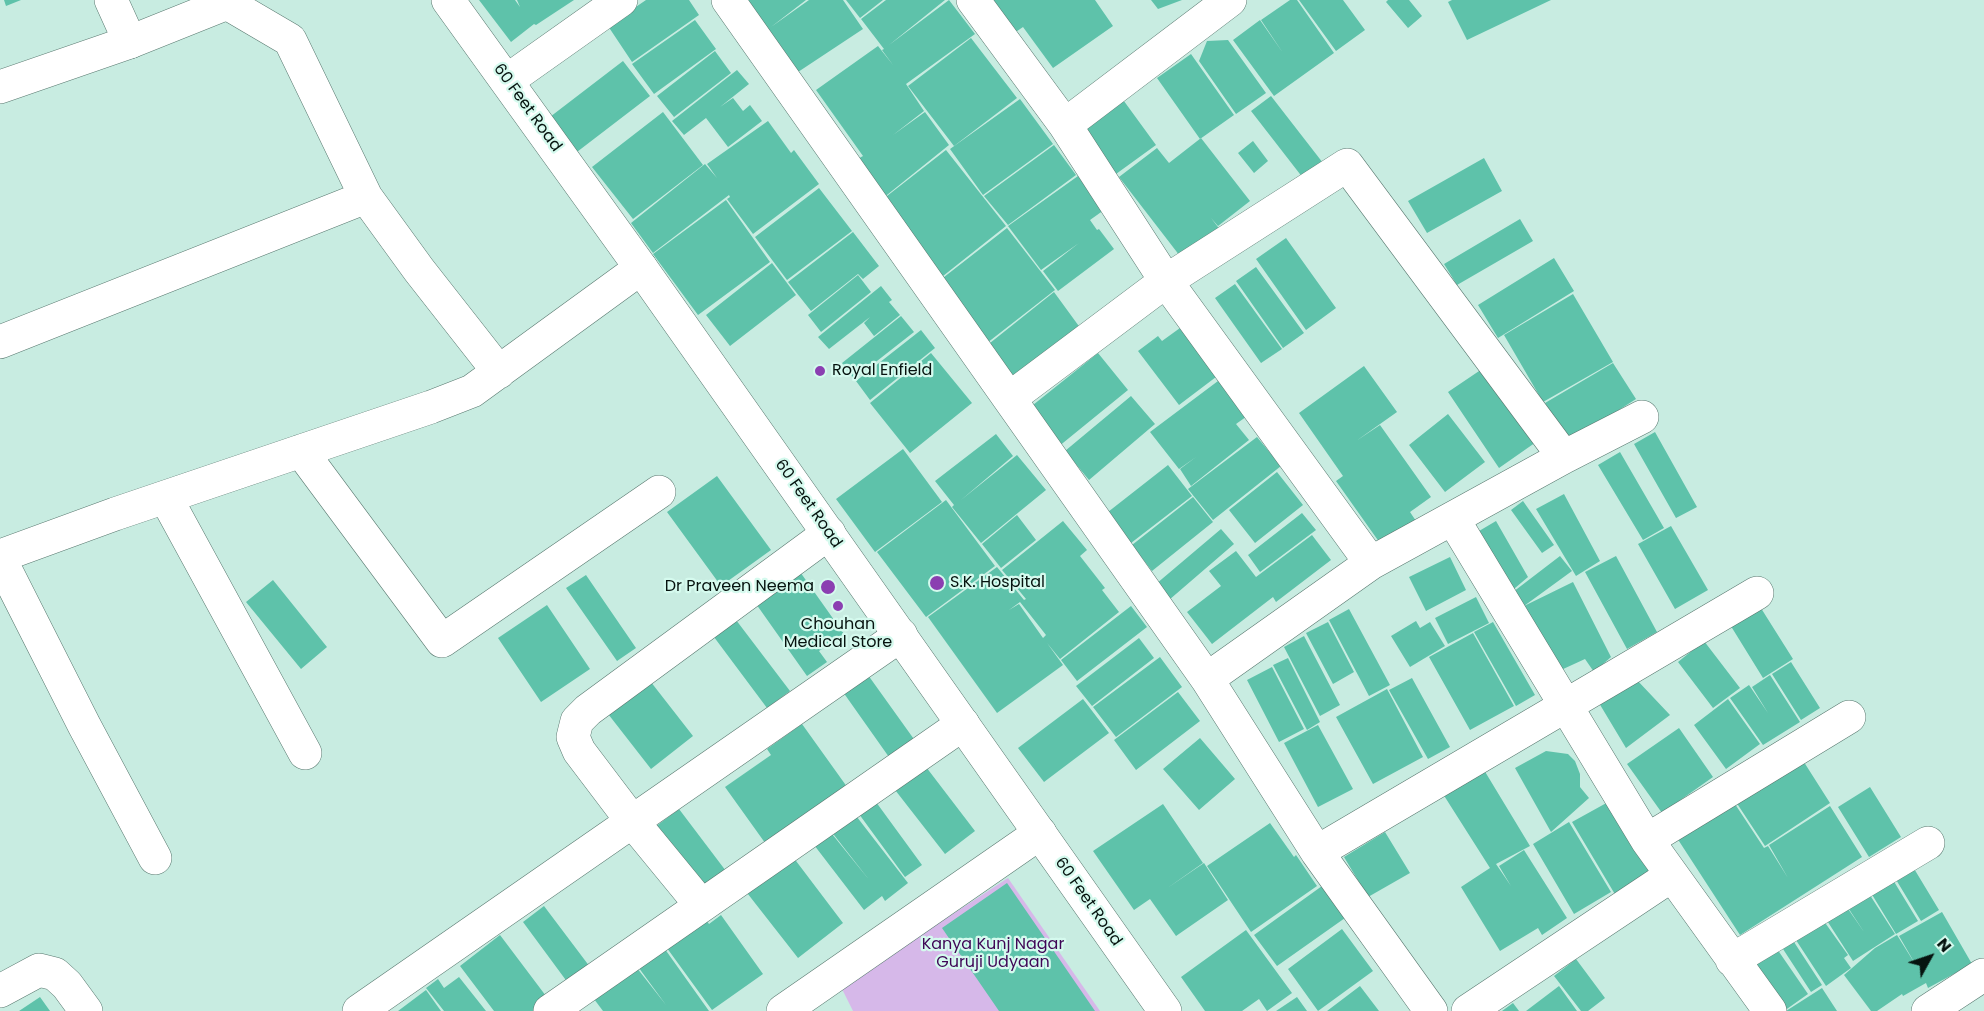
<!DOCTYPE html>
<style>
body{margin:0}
#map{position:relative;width:1984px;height:1011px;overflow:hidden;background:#c8ece1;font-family:Poppins,sans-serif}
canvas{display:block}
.north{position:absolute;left:1900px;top:927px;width:60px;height:60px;-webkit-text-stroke:4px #d5faee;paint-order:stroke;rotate:50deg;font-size:16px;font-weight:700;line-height:24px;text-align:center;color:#06130f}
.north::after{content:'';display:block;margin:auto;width:21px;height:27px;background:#06130f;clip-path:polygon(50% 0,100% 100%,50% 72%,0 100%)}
</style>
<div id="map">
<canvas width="1984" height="1011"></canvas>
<div class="north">N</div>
</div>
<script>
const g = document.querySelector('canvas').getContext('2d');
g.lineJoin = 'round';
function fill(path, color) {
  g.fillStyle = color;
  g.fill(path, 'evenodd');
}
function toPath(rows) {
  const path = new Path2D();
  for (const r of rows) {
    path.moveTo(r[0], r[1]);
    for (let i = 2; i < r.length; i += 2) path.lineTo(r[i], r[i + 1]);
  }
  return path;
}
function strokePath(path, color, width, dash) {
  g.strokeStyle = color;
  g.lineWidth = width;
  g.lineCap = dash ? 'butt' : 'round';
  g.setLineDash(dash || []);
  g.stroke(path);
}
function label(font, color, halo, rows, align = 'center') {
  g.font = font + ' Poppins,sans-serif';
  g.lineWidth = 4.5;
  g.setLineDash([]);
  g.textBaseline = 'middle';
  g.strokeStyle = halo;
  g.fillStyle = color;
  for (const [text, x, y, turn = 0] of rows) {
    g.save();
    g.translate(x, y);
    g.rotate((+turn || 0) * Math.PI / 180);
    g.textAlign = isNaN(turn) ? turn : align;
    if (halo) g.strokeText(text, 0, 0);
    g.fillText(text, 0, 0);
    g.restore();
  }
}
fill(toPath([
 [1008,878,1100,1011,853,1011,841,987]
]), '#d6b8e9');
fill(toPath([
 [4,0,21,0,6,6],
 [479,0,515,0,520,7,517,0,574,0,536,25,534,24,511,42],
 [646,0,689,0,699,15,632,62,608,26],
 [743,0,806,0,771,27,809,0,843,0,863,29,795,74],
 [846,0,883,0,860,18],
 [886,0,945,0,889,45,949,0,975,34,906,84,924,111,893,135,925,112,949,145,877,203,856,160,863,156,816,90,878,46,893,65,882,50,884,49,861,19],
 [980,0,1095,0,1113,26,1053,68,1023,27,1007,38],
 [1151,0,1182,0,1158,9],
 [1290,0,1297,0,1334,53,1274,96,1233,40,1260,20,1283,53,1261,20],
 [1299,0,1343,0,1365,30,1336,51],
 [1388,0,1409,0,1422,16,1408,28,1386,2],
 [1452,0,1551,0,1467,40,1448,2],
 [695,20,716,49,654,94,632,64],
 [971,38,1017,98,954,146,908,86],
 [1228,40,1266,93,1236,114,1199,61,1207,41],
 [715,51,731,73,674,117,657,96],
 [1191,54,1234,115,1200,139,1157,78],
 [623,61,650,96,573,155,546,120],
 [737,70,749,84,720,107,733,98,743,111,750,105,762,121,728,147,706,118,684,135,672,121],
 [1271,96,1323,163,1303,178,1251,111],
 [1121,97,1156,145,1116,174,1081,126],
 [1020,99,1053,144,983,195,950,149],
 [663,112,703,165,633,219,592,167],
 [768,121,791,153,794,150,819,184,753,234,727,199,730,197,729,195,653,253,631,223,705,164,717,178,707,164],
 [1201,138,1250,201,1218,226,1211,218,1221,231,1183,260,1119,177,1157,148,1169,163],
 [1253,141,1268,161,1254,173,1238,153],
 [1054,145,1076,175,1008,225,984,196],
 [946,150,1006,226,938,280,878,203],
 [1484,158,1502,191,1427,233,1408,201],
 [1078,176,1104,210,1090,220,1097,230,1099,229,1114,249,1058,291,1043,271,1079,243,1041,270,1008,226],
 [819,188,852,231,787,280,755,237],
 [726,200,770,262,698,315,653,254],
 [1520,219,1533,241,1457,285,1444,264],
 [1007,228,1055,290,987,343,939,281],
 [853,232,879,266,863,279,858,274,811,311,788,282],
 [1286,238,1336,308,1306,330,1256,259],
 [1554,258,1574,291,1498,338,1478,305],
 [772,263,796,295,730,346,706,315],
 [1256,267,1304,333,1283,348,1236,281],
 [858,275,871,292,821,332,808,315],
 [1235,284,1282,349,1261,363,1215,298],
 [881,286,892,300,889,302,900,315,874,336,864,323,870,317,829,349,818,337],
 [1054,292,1081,329,1013,382,985,347],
 [1573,294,1613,362,1543,402,1504,335],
 [901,316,914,332,854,379,842,363],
 [1180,328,1216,377,1179,405,1138,351,1158,336,1162,341],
 [921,330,935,348,870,400,856,381],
 [931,353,972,403,910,453,870,403],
 [1098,353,1128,390,1058,447,1028,409],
 [1613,363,1636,399,1569,442,1545,403],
 [1488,365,1539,440,1499,468,1448,392],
 [1364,366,1397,412,1356,441,1380,425,1431,497,1410,512,1416,521,1382,546,1336,481,1343,476,1299,413],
 [1222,378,1250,414,1236,424,1249,440,1191,486,1180,469,1196,457,1179,469,1150,432],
 [1131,396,1155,424,1089,480,1065,451],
 [1448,414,1485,462,1445,492,1409,445],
 [1655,432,1697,507,1676,518,1634,444],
 [996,434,1013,456,961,500,1017,455,1046,490,981,543,952,507,954,505,935,481],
 [1257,437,1281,466,1213,520,1188,489],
 [903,449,942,502,875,552,836,499],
 [1620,452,1664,528,1643,540,1598,465],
 [1168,465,1192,496,1131,543,1108,512],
 [1277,472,1303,505,1255,543,1229,510],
 [717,476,771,550,721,586,667,512],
 [1564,494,1600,561,1576,576,1536,509],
 [1193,497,1213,522,1152,571,1132,545],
 [946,500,995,566,926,617,877,552],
 [1523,501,1554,545,1542,553,1511,510],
 [1302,513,1316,530,1260,572,1248,555],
 [1017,515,1036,540,1001,568,982,544],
 [1063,521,1087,550,1080,556,1105,588,1102,590,1119,612,1060,659,1047,643,1063,665,997,713,928,617,997,567,1024,600,1026,599,1002,570],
 [1020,602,1046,635,1043,638,1019,604,1009,610],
 [1496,521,1528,577,1508,594,1474,534],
 [1671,526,1708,590,1675,609,1638,544],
 [1221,529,1234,544,1169,600,1156,584],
 [1312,535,1331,560,1276,602,1273,597,1212,644,1187,612,1221,586,1209,571,1236,551,1256,577],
 [1560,556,1572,571,1524,606,1513,592],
 [1616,556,1657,632,1627,649,1585,572],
 [1450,557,1466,590,1426,611,1409,577],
 [798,569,844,634,819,651,827,662,807,676,754,601],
 [586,575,636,648,617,661,566,588],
 [273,580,327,647,301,669,246,602],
 [1573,582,1611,657,1594,672,1585,659,1561,670,1524,606],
 [1476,597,1489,623,1448,644,1435,618],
 [547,605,590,669,541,702,498,638],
 [1759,605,1793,659,1763,678,1729,623],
 [1131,606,1147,627,1077,681,1061,660],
 [1349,609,1390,685,1369,696,1329,620],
 [733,616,790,691,767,708,711,633],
 [1416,621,1420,628,1430,622,1445,646,1410,667,1391,636],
 [1328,622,1354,672,1333,684,1306,633],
 [1493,622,1535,695,1516,706,1474,632],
 [1473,633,1514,706,1470,730,1429,657],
 [1304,636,1340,705,1320,716,1284,647],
 [1139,638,1154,658,1092,706,1076,686],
 [1704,641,1740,688,1713,708,1678,662],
 [1160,657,1182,687,1116,737,1093,707],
 [1288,658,1320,722,1307,730,1273,665],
 [1791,662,1820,708,1801,720,1772,674],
 [1272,667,1304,729,1279,742,1247,680],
 [868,675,921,749,896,767,843,692],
 [1770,675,1800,722,1763,745,1730,698,1749,685,1768,713,1752,687],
 [647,677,693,736,651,769,605,710],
 [1412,678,1450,747,1428,759,1389,690],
 [1636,679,1670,715,1626,748,1599,703],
 [1387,689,1423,757,1373,784,1336,717],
 [1178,692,1200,721,1136,770,1114,740],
 [1083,699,1109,733,1044,782,1018,748],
 [1728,699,1760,744,1726,769,1694,725],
 [802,724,850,791,768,847,725,787,771,755,767,749],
 [1318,725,1353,789,1318,807,1284,743],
 [1679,728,1713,777,1662,813,1627,764],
 [1200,738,1235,779,1199,810,1163,769],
 [1546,751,1568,754,1575,761,1580,774,1580,787,1589,798,1551,832,1515,768],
 [1802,759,1830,803,1765,846,1736,802],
 [923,763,975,831,945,854,892,786],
 [1484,770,1530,846,1496,864,1511,886,1499,866,1524,850,1567,918,1542,935,1538,928,1500,951,1461,887,1490,868,1443,794],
 [1870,787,1901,837,1869,857,1838,807],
 [1610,801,1653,875,1616,896,1572,822],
 [1733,801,1764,848,1768,846,1788,878,1769,845,1830,806,1862,857,1740,935,1677,838],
 [876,802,922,865,905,877,859,814],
 [1163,804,1203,863,1166,889,1204,863,1228,900,1176,936,1150,899,1134,910,1093,851],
 [850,808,908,883,885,901,882,896,864,910,811,841,828,829,870,881,827,826],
 [679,809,732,879,708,897,655,827],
 [1569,822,1611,892,1574,914,1533,844],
 [1270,823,1294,857,1296,855,1317,886,1251,932,1207,866],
 [1385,832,1410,873,1368,897,1344,857],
 [790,853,843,923,798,958,744,889],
 [1910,862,1939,910,1921,921,1892,873],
 [1890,875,1918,921,1896,934,1868,888],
 [1007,883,1095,1011,999,1011,942,928],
 [1322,886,1345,918,1277,966,1254,935],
 [1866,889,1895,934,1853,961,1824,916,1844,903,1864,932,1845,903],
 [544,906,590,967,568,983,523,922],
 [1942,912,1972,964,1928,988,1926,983,1903,996,1902,994,1877,1011,1871,1011,1844,975,1875,948,1897,935,1917,967,1899,936],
 [721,915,763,974,712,1010,664,944,703,916,709,924],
 [1821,917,1848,955,1844,958,1851,968,1826,986,1794,937],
 [1342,929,1373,971,1318,1011,1288,969],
 [1246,930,1292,993,1267,1011,1259,999,1242,1011,1205,1011,1181,977],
 [500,935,549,1000,534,1011,494,1011,460,966],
 [1794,942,1822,985,1811,992,1783,949],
 [662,945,709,1011,603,1011,591,995,633,963,666,1005,636,964],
 [1775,946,1808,994,1784,1011,1750,963],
 [1576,959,1605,998,1588,1011,1581,1011,1554,976],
 [459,977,486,1011,444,1011,426,988,438,979,444,988],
 [1360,986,1379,1011,1327,1011],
 [1559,986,1577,1011,1526,1011],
 [1822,988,1837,1011,1786,1011],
 [426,990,441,1011,398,1011],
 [40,997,50,1011,19,1011],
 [1297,997,1307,1011,1276,1011],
 [1513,1003,1519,1011,1502,1011]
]), '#5ec2aa');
const street = toPath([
 [111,0,130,42],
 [728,0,1207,679,1317,852,1431,1011],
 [973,0,1065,125,1166,281,1371,563],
 [227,3,290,40,366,197,419,270,499,372],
 [508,80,621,0],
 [1065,125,1230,0],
 [0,342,366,197],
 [1010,398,1166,281,1347,165,1564,457],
 [301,451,442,641,659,492],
 [166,498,305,753],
 [1453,519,1647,840,1770,1011],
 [0,556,115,514,431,407,472,391,641,268],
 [0,559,84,725,155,858],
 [1207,679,1371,563,1564,457,1642,417],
 [1647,840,1849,717],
 [1317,852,1757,593],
 [701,905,632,821,579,751,573,737,577,721,588,710,829,533],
 [1732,960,1928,843],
 [0,991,39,970,55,974,67,985,86,1011],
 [359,1011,901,635],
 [550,1011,963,724],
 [783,1011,1040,833],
 [1468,1011,1672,875],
 [1928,1011,1983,975]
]);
const secondary = toPath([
 [448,0,641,268,1165,1011],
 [0,87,130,42,235,0]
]);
strokePath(street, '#58786f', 34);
strokePath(secondary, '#58786f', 34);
strokePath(street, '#fff', 33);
strokePath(secondary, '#fff', 33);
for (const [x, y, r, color] of [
 [820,371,6,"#8b3fb1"],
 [937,583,8,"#8b3fb1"],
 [828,587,8,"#8b3fb1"],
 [838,606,6,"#8b3fb1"]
]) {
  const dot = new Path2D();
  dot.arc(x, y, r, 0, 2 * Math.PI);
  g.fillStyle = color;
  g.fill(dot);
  strokePath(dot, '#d5faee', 2);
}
label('16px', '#06130f', '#d5faee', [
 ["60 Feet Road",527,108,54],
 ["60 Feet Road",808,504,55],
 ["60 Feet Road",1088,902,55]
]);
label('16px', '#06130f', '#d5faee', [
 ["Royal Enfield",832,371],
 ["S.K. Hospital",950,583],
 ["Dr Praveen Neema",814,587,"right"],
 ["Chouhan",838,625,"center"],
 ["Medical Store",838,643,"center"]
], 'left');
label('16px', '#3f0656', '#d5faee', [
 ["Kanya Kunj Nagar",993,945],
 ["Guruji Udyaan",993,963]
]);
</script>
